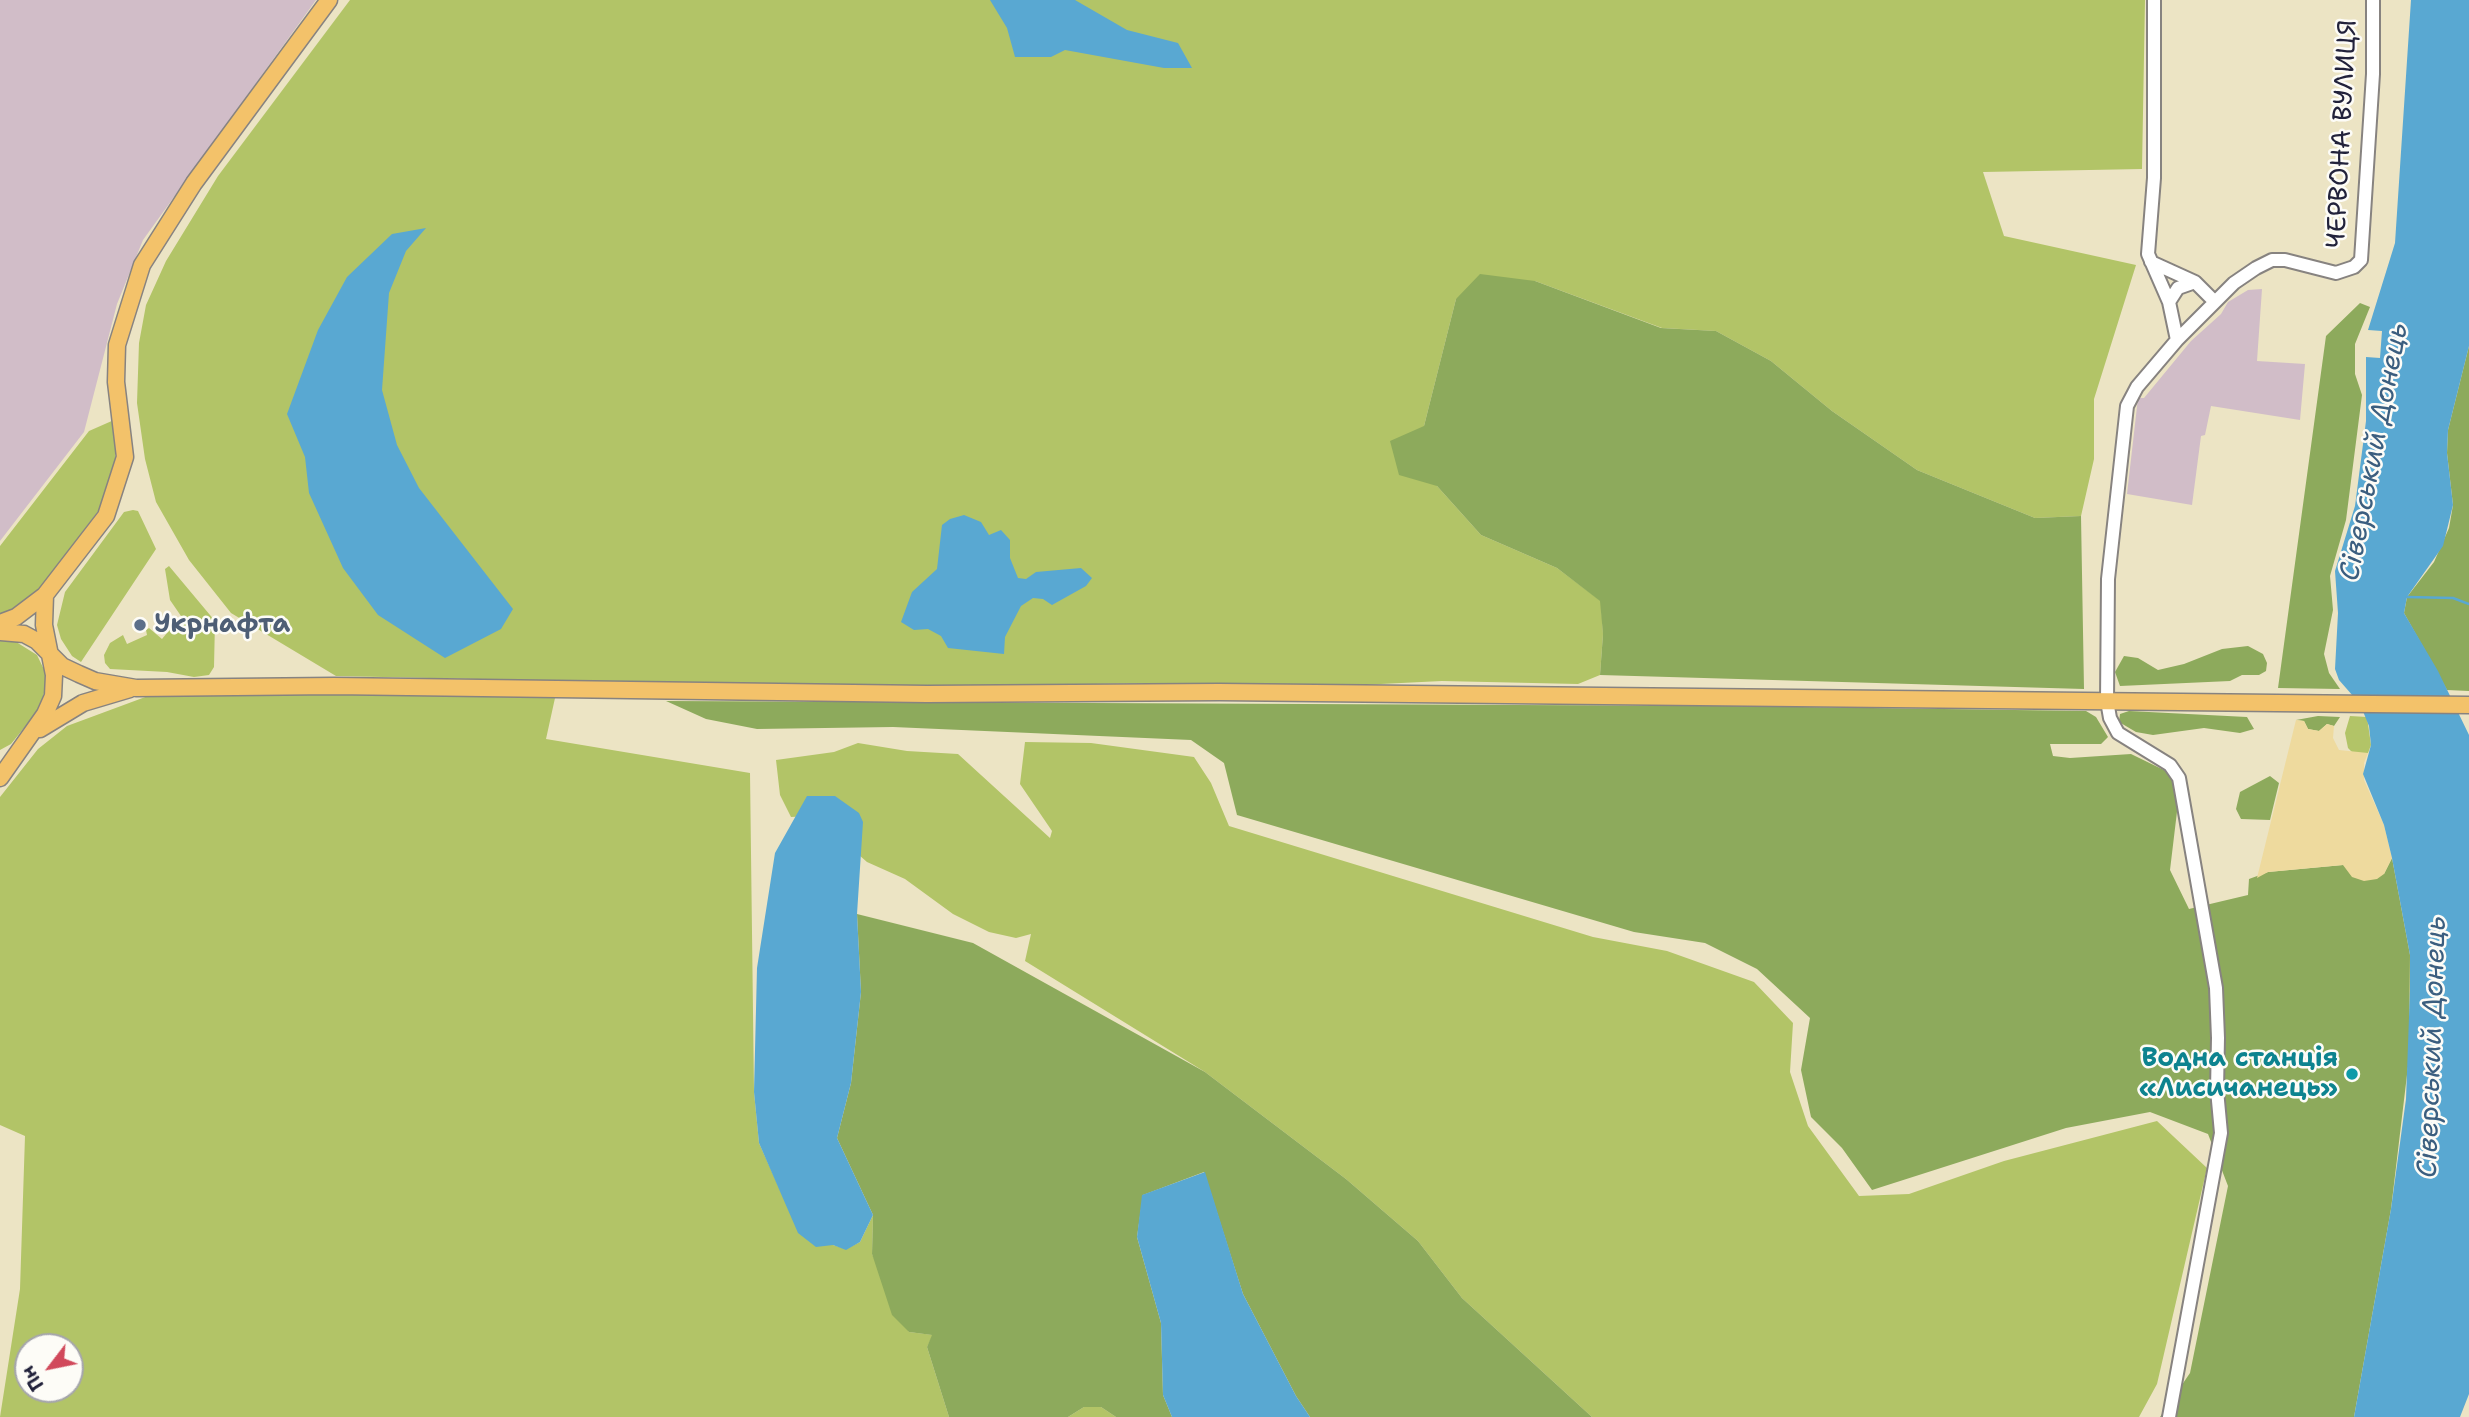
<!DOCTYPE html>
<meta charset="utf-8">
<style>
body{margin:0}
#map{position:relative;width:2469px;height:1417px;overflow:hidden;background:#ece4c4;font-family:"Shantell Sans",sans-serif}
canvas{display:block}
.north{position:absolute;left:14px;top:1333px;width:70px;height:70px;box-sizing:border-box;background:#fdfcf7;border:2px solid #a5a5ac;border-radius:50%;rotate:238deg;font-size:19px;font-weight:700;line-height:28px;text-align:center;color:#22223b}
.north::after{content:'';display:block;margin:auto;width:24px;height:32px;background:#d1495b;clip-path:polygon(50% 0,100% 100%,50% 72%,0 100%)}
</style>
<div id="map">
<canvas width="2469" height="1417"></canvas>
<div class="north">Пн</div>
</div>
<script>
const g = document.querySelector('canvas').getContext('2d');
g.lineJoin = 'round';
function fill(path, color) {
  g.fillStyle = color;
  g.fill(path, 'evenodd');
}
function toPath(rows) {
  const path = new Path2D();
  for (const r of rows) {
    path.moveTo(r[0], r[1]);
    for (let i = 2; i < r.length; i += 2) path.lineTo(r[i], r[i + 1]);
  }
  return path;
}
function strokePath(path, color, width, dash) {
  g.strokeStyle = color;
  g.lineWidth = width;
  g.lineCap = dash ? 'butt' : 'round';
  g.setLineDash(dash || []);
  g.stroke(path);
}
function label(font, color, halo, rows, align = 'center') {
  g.font = font + ' "Shantell Sans",sans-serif';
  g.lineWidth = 5;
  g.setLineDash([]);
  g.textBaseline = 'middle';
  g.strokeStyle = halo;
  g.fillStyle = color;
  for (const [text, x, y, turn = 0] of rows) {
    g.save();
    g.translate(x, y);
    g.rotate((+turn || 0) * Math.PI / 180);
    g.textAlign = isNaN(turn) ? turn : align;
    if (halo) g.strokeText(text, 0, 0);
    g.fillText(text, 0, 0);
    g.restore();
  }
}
fill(toPath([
 [0,0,316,0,143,240,117,304,84,432,0,541],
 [2262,289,2257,361,2305,364,2300,420,2211,406,2205,435,2201,436,2192,505,2127,494,2138,398,2144,398,2191,341,2221,314,2228,302,2248,290]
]), '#d1bdc8');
fill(toPath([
 [350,0,2145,0,2142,169,1983,172,2004,236,2136,265,2094,399,2094,459,2081,516,2035,518,1917,470,1832,411,1771,361,1716,331,1662,328,1535,281,1456,299,1424,426,1437,486,1481,535,1557,568,1601,601,1603,634,1600,675,1578,684,1442,681,1340,686,1145,683,898,688,336,676,231,613,189,560,156,502,145,459,137,403,139,343,146,305,166,261,218,176],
 [114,420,116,467,105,502,27,606,0,617,0,546,89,431],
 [133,510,138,511,156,549,81,662,72,656,61,639,57,625,65,592,124,512],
 [169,566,215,621,214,667,209,675,194,677,167,672,110,669,105,663,104,655,110,643,123,635,127,644,147,635,146,630,149,628,162,639,181,616,170,600,165,569],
 [0,640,13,640,37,655,48,678,40,708,11,744,0,750],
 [228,691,555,698,546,739,750,773,754,1092,759,1143,781,1192,833,1245,846,1249,860,1242,873,1215,872,1254,909,1332,933,1335,927,1347,949,1417,0,1417,20,1289,25,1136,0,1125,0,797,38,749,67,726,148,696],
 [28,1347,70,1347,70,1389,28,1389],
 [2350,716,2367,717,2371,745,2368,753,2353,753,2348,748,2345,733],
 [1025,742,1091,743,1194,757,1211,783,1229,826,1593,937,1667,951,1754,982,1793,1023,1790,1072,1808,1126,1859,1196,1909,1194,2004,1161,2157,1121,2207,1168,2157,1384,2139,1417,1592,1417,1462,1298,1418,1241,1346,1179,1205,1072,1025,961,1031,934,1016,938,989,932,953,914,905,879,867,862,851,848,830,815,791,817,780,795,776,760,834,752,858,743,907,751,958,754,1050,838,1052,831,1020,784],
 [1084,1407,1101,1407,1116,1417,1068,1417]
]), '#b2c467');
fill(toPath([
 [1480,274,1535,281,1661,328,1716,331,1771,361,1832,411,1917,470,2035,518,2081,516,2084,689,1600,675,1603,634,1600,601,1557,568,1481,535,1437,486,1399,475,1390,441,1424,426,1456,299],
 [2360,303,2370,307,2355,344,2355,374,2362,395,2346,520,2330,576,2333,610,2324,654,2329,673,2340,689,2278,688,2326,336],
 [2469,346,2469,691,2447,690,2404,613,2407,597,2434,562,2449,528,2453,505,2447,453,2448,430],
 [2248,646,2263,654,2267,663,2266,671,2259,675,2242,675,2230,681,2120,686,2115,672,2124,656,2138,658,2158,670,2184,664,2222,649],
 [666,701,1731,706,2086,711,2096,717,2108,737,2101,744,2050,744,2053,756,2070,758,2131,754,2170,773,2179,795,2170,870,2189,909,2248,895,2249,879,2268,872,2343,865,2384,874,2392,858,2410,955,2409,1058,2391,1209,2354,1417,2160,1417,2190,1373,2228,1186,2208,1134,2150,1112,2066,1128,1872,1190,1842,1148,1811,1117,1801,1070,1810,1018,1757,969,1705,943,1634,932,1237,815,1224,763,1191,740,893,727,757,729,706,719],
 [2129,711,2247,717,2254,729,2240,733,2204,728,2153,735,2136,732,2119,722,2120,714],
 [2318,716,2340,717,2334,726,2327,724,2319,731,2308,729,2304,721,2296,720],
 [2270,776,2279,783,2270,820,2241,819,2236,809,2240,792],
 [857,914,973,943,1205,1072,1346,1179,1418,1241,1462,1298,1592,1417,1310,1417,1296,1396,1243,1294,1204,1172,1143,1195,1137,1237,1161,1323,1163,1395,1172,1417,1116,1417,1101,1407,1084,1407,1068,1417,949,1417,927,1347,932,1335,909,1332,892,1315,872,1254,873,1215,837,1138,851,1083,861,992]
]), '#8daa5c');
fill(toPath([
 [2296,720,2304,721,2308,729,2319,731,2327,724,2334,726,2333,738,2339,750,2368,753,2364,763,2364,780,2384,825,2392,858,2384,874,2377,879,2364,881,2352,877,2343,865,2268,872,2257,878]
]), '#eeda9e');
fill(toPath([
 [990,0,1075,0,1127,30,1178,43,1192,68,1164,68,1065,50,1051,57,1015,57,1007,28],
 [2411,0,2469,0,2469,346,2448,430,2447,453,2453,505,2443,546,2407,597,2404,613,2438,671,2469,735,2469,1394,2460,1417,2354,1417,2391,1209,2406,1099,2410,990,2410,955,2392,858,2384,825,2363,774,2371,745,2369,726,2360,704,2339,680,2335,669,2338,613,2335,571,2355,506,2366,421,2366,357,2380,358,2382,331,2368,330,2395,243],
 [426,228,406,251,389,293,382,390,397,445,419,488,513,609,501,629,445,658,378,615,343,568,309,493,305,457,287,414,318,330,347,277,392,234],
 [964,515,981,522,989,535,1001,530,1010,540,1010,558,1018,578,1026,579,1036,572,1081,568,1092,578,1086,586,1052,605,1043,599,1033,598,1021,606,1005,637,1004,654,948,648,941,636,928,629,914,630,901,622,912,592,937,569,942,525,950,519],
 [807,796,835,796,859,813,863,822,857,914,861,992,851,1083,837,1138,873,1215,860,1242,846,1250,833,1245,816,1247,798,1233,759,1143,754,1092,757,968,775,853],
 [1205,1172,1243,1294,1296,1396,1310,1417,1172,1417,1163,1395,1161,1323,1137,1237,1142,1195]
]), '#59a8d2');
strokePath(toPath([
 [2407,597,2453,598,2469,604]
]), '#59a8d2', 2.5);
const minor = toPath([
 [2154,0,2154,178,2148,254,2169,302,2177,340],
 [2151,262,2195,282,2214,301],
 [2169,302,2178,288,2195,282],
 [2169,1417,2221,1133,2217,1090,2218,1038,2216,988,2179,778,2170,765,2118,733,2110,718,2107,701,2108,579,2127,406,2137,387,2177,340,2234,283,2256,268,2272,260,2285,260,2336,273,2354,267,2361,260,2373,74,2373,0]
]);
const major = toPath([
 [0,623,16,617,45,595,106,516,125,457,116,382,117,345,142,265,194,183,329,0],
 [0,632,24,634,37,641,62,666,79,674,95,681,136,688,334,686,927,694,1219,692,2469,705],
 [40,729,83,703,130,689],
 [0,778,45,714,53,696,54,675,44,625,45,595]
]);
strokePath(minor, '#878380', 16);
strokePath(major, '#878380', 19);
strokePath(minor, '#fff', 12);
strokePath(major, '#f3c26a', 16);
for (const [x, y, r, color] of [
 [140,625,7,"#5c6f8a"],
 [2352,1074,7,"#0f9aa8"]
]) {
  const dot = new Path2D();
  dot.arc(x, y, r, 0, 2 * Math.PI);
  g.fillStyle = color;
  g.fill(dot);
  strokePath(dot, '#fdfcf7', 2.5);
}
label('26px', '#22223b', '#fdfcf7', [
 ["ЧЕРВОНА ВУЛИЦЯ",2343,134,-87]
]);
label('bold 26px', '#4e5e75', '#fdfcf7', [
 ["Укрнафта",154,625]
], 'left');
label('bold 26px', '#0d838f', '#fdfcf7', [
 ["Водна станція",2338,1059],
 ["«Лисичанець»",2338,1089]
], 'right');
label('italic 28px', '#3b5e7f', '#fdfcf7', [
 ["Сіверський Донець",2375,452,-79],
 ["Сіверський Донець",2433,1047,-88]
]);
</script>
